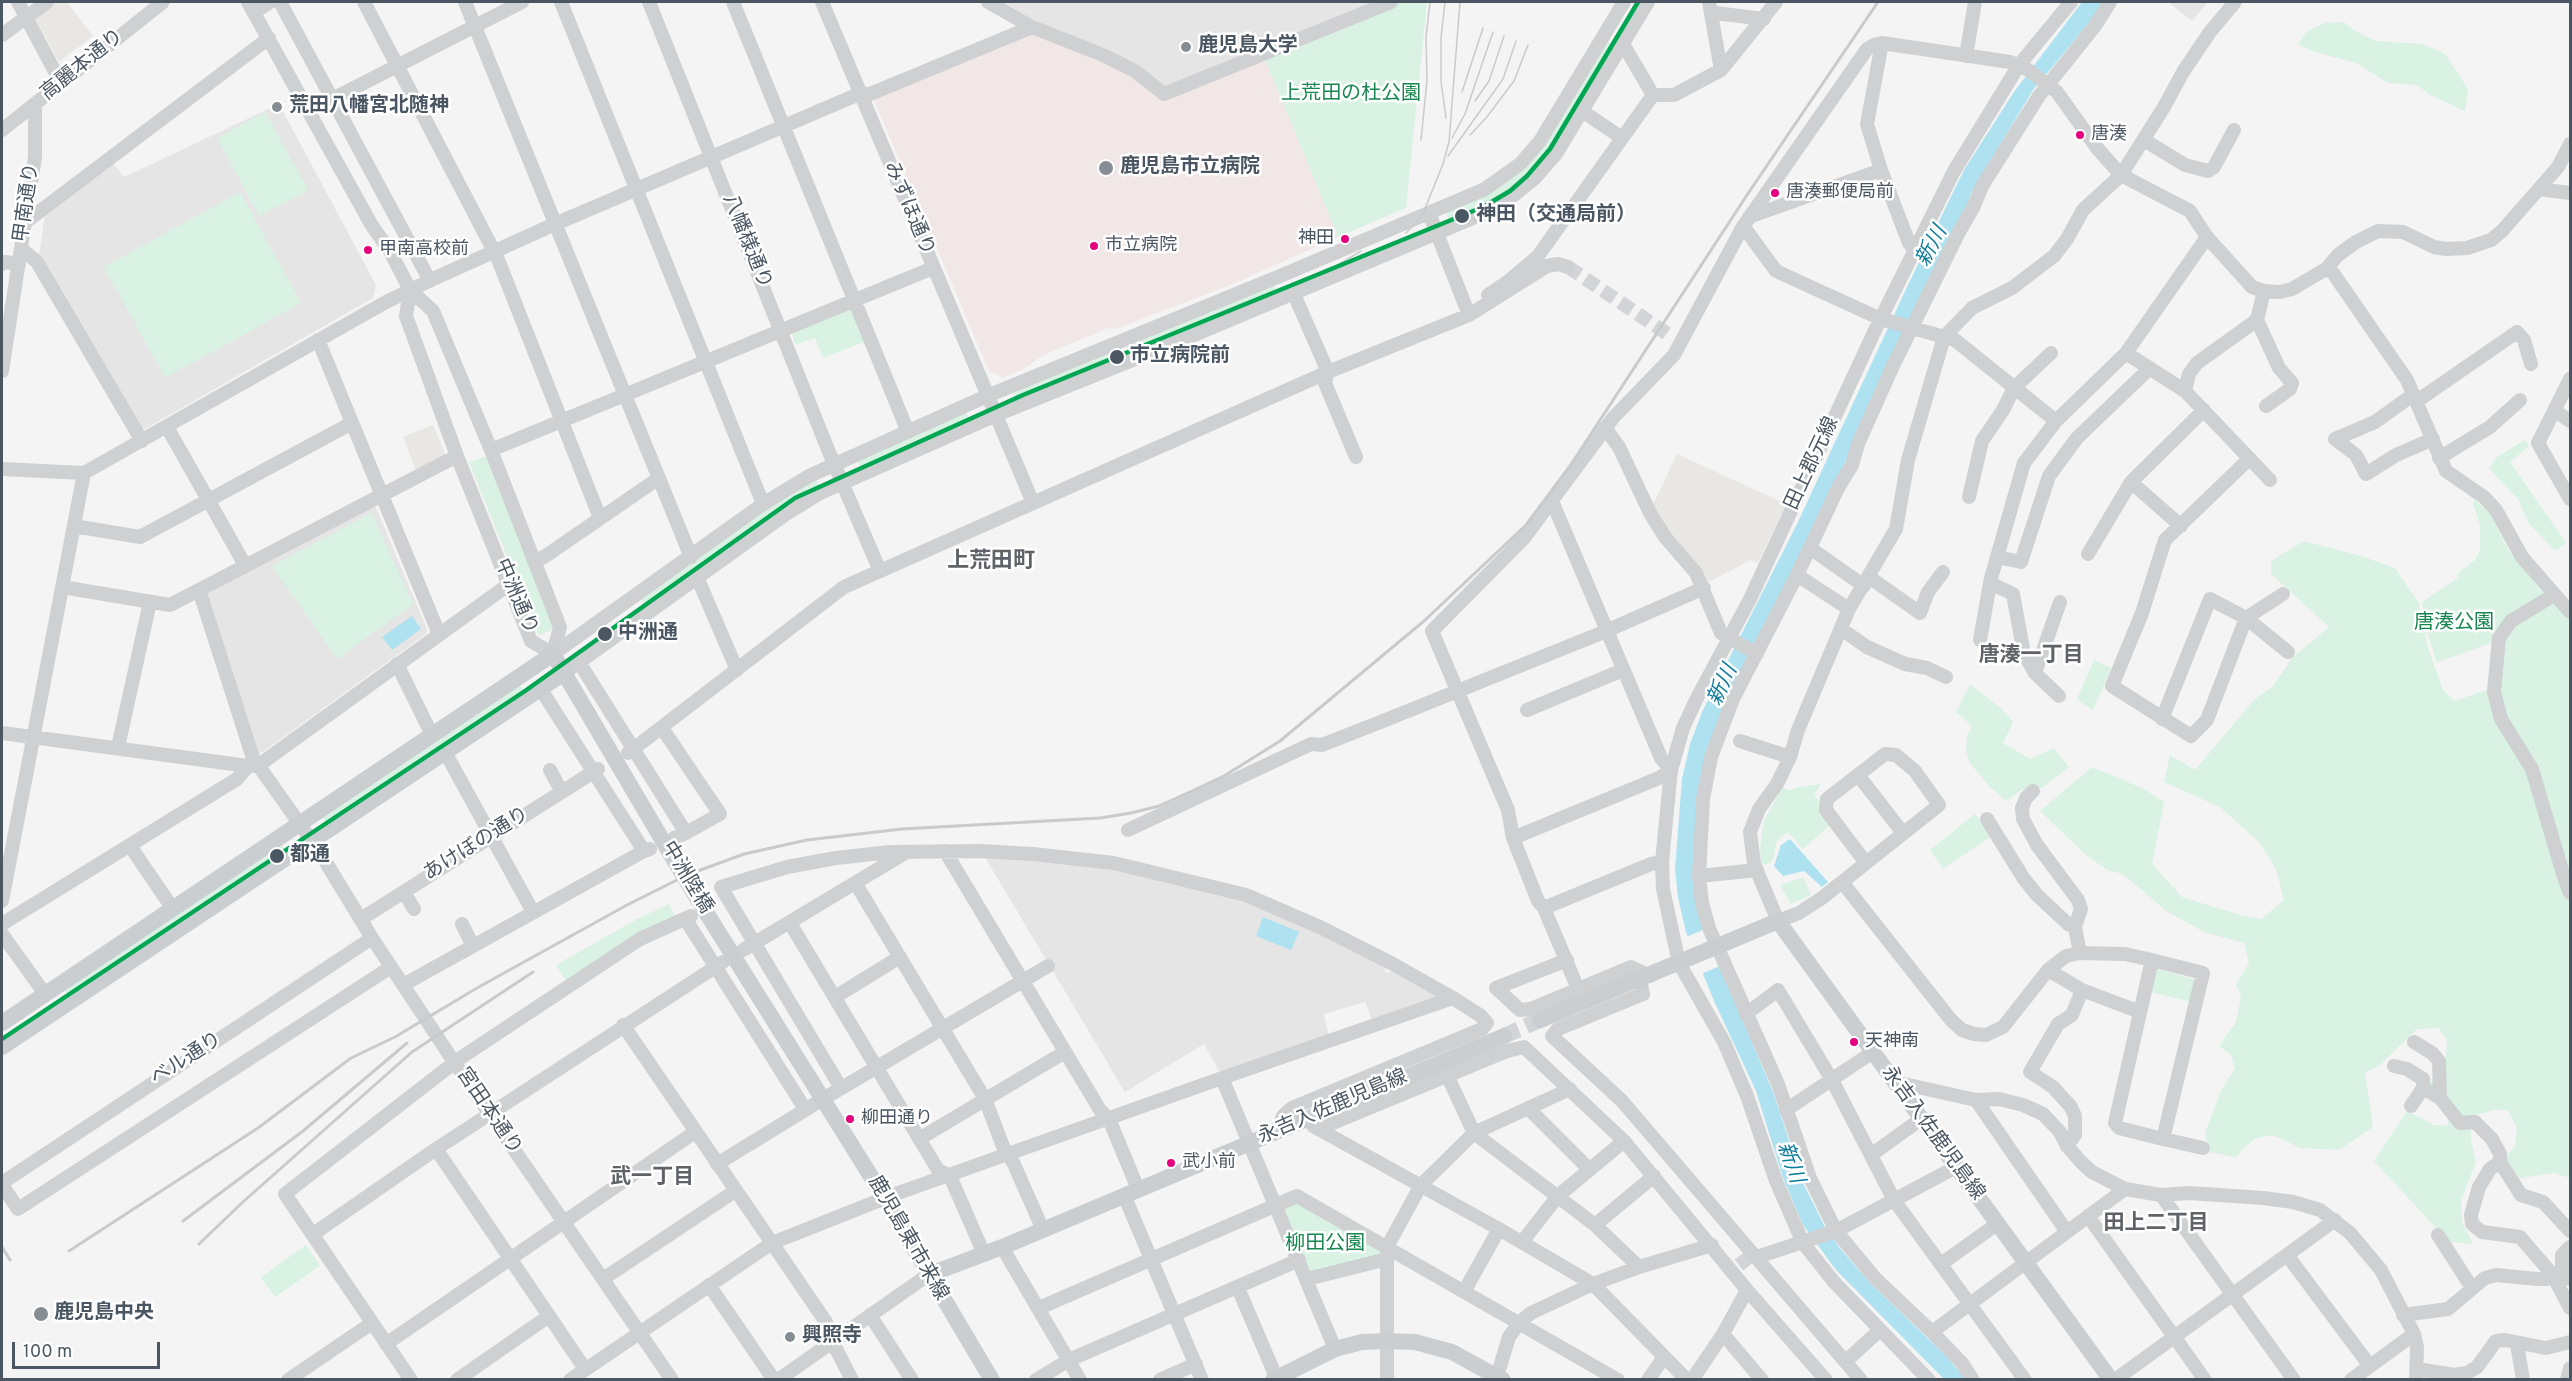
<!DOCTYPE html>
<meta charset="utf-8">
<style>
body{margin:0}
#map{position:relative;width:2572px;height:1381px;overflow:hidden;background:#f4f4f4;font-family:Overpass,sans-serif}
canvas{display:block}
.frame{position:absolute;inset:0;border:3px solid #4a5661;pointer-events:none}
.scale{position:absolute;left:12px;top:1342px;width:148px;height:27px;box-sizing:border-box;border:3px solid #4a5661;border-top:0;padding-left:8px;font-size:18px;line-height:21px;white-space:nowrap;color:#4a5661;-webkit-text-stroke:4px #fff;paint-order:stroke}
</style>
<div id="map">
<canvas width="2572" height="1381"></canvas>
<div class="frame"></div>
<div class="scale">100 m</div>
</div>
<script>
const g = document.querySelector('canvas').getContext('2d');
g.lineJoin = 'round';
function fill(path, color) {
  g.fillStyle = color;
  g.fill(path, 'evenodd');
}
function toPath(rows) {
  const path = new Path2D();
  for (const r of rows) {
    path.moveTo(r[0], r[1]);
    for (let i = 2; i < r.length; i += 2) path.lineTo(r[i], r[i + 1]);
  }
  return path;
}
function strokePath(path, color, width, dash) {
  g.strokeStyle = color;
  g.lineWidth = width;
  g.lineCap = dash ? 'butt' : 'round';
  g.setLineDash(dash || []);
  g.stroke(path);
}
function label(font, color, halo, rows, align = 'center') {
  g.font = font + ' Overpass,"Noto Sans JP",sans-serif';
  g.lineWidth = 5;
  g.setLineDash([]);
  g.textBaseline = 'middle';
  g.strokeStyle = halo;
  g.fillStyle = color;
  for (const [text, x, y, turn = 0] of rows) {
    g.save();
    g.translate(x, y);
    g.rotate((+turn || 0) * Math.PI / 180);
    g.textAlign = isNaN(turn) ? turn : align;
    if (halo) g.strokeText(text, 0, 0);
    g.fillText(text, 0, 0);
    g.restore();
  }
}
fill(toPath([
 [54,2,67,2,93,36,59,62,36,20,36,16],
 [433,425,446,456,416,471,403,437],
 [1677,454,1786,504,1758,563,1751,560,1705,584,1651,509]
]), '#e8e7e3');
fill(toPath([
 [1004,2,1384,2,1166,88,1135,66,1107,49,1038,23],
 [2168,2,2208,2,2192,21],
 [279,104,376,285,373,298,145,429,141,428,39,256,45,214,112,162,124,177],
 [374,503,427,629,426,634,260,754,256,752,206,594],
 [983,854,1115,867,1247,901,1381,960,1386,973,1398,969,1439,993,1439,998,1372,1021,1365,1002,1324,1014,1329,1036,1220,1073,1204,1044,1125,1092]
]), '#e6e5e6');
fill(toPath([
 [1035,31,1132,76,1164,99,1264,57,1338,237,1235,283,1116,329,1108,328,1046,354,1021,370,1003,378,989,371,874,100,875,96]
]), '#f1e7e6');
fill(toPath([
 [1401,2,1427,2,1406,208,1338,237,1264,57],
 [2344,22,2354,30,2375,41,2423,44,2445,54,2468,89,2465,111,2430,95,2417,85,2388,83,2356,63,2312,51,2298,44,2306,32,2325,23],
 [1605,40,1614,46,1552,150,1529,176,1510,194,1485,208,1450,222,1446,213,1504,185,1522,169],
 [265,112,308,190,259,216,217,138],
 [240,192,301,303,165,378,104,267],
 [1273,284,1277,294,1130,354,1126,345],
 [851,308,867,341,823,358,815,338,795,345,792,332],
 [1116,348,1121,357,1017,400,1013,391],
 [966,412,970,422,861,469,857,459],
 [2525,440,2529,446,2510,462,2566,543,2555,551,2528,522,2518,499,2489,469,2497,457],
 [490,455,557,627,539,636,469,462],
 [815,478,820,487,646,607,640,598,779,499],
 [2474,499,2490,513,2507,547,2538,587,2570,620,2570,884,2505,718,2499,693,2493,636,2492,643,2437,662,2427,633,2422,602,2459,577,2457,574,2476,559,2480,549,2480,525,2473,503],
 [371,513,413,604,337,659,272,566],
 [2304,541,2361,556,2395,568,2419,603,2428,648,2443,690,2454,701,2489,689,2528,772,2570,904,2570,1178,2554,1173,2516,1179,2506,1169,2507,1155,2515,1146,2517,1128,2508,1110,2494,1110,2471,1116,2471,1140,2476,1162,2461,1200,2462,1222,2473,1244,2449,1242,2374,1161,2407,1111,2434,1125,2447,1126,2449,1118,2428,1084,2445,1063,2447,1040,2438,1028,2417,1029,2379,1066,2365,1072,2373,1127,2339,1150,2300,1148,2273,1135,2254,1139,2235,1157,2210,1152,2205,1133,2221,1091,2235,1068,2230,1054,2219,1046,2236,1022,2241,997,2236,985,2249,963,2244,943,2204,932,2166,911,2123,874,2107,870,2085,854,2040,811,2092,767,2142,788,2164,802,2152,864,2182,897,2240,915,2261,919,2284,900,2276,869,2259,842,2220,807,2164,782,2170,755,2195,770,2254,700,2273,686,2292,658,2329,627,2271,574,2271,561],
 [2094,660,2111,668,2093,711,2077,699],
 [1970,684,2003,710,2013,722,2003,743,2030,759,2054,748,2069,767,2042,788,2023,789,2006,801,1990,787,1970,763,1966,751,1967,736,1972,726,1956,712],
 [520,685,526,693,326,823,321,814],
 [1821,784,1814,795,1822,804,1831,824,1803,849,1788,832,1776,842,1774,857,1770,863,1765,865,1761,863,1760,848,1764,821,1782,788,1790,790,1798,787],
 [1975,814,1992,836,1943,869,1930,850],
 [280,843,286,851,68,996,63,988],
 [1803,877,1811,895,1791,904,1780,885],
 [669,904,677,921,568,984,556,965,639,918],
 [2158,969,2193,979,2196,983,2191,1002,2151,992,2156,971],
 [1299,1202,1381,1248,1382,1255,1311,1273,1282,1208],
 [306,1245,320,1266,275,1297,261,1277]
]), '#d9f2e3');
fill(toPath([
 [2082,2,2104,2,2093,18,2033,90,1971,193,1968,204,1779,601,1729,699,1706,750,1695,844,1720,967,1773,1092,1803,1183,1824,1225,1839,1247,1870,1283,1943,1353,1966,1379,1944,1379,1836,1270,1803,1225,1783,1178,1756,1091,1714,1001,1686,932,1678,897,1675,869,1682,779,1690,744,1702,712,1798,522,1907,287,1964,170,2014,92],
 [412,616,421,629,392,650,382,637],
 [1790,839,1828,882,1822,887,1804,871,1783,876,1774,866,1781,845],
 [1263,917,1299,932,1291,950,1256,936]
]), '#aee2f0');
fill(toPath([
 [1705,929,1720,966,1701,974,1686,937]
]), '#f4f4f4');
strokePath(toPath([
 [1568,267,1672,337],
 [1739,1265,1752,1255]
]), '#d2d4d7', 14, [14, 7]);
strokePath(toPath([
 [1504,1036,1540,1020]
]), '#d2d4d7', 16, [16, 8]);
strokePath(toPath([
 [18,2,61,83],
 [248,2,371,224,391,253,410,290,433,311,491,450,560,627,553,654],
 [280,2,430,281],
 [364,2,497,257,600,518],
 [465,2,691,557],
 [561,2,763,504],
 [649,2,829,452,880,571],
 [733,2,908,432],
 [822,2,1033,503],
 [988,2,1032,27,1103,55,1135,71,1164,94,1391,2],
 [1709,2,1721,70],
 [255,12,270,2],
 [1715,13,1764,19],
 [2,35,47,2],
 [1882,43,1867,124,1881,170,1909,243,1914,249],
 [1623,44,1653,95],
 [1966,56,1975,2],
 [309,111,522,2],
 [1582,111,1622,138],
 [2,130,163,2],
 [2144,140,2185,165,2208,171,2214,167,2234,130],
 [2539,189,2570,193],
 [1429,213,1469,315],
 [1749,217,1881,170],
 [27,221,269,38],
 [1743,226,1776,271,1881,319,1955,340,2056,421],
 [22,249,37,262,142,441],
 [2,264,5,262,19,264],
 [2326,269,2338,255,2356,242,2378,231,2403,232,2434,247,2446,249,2467,248,2491,240,2502,231,2558,167,2570,144],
 [410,290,406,316,457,456,531,641,553,654],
 [2264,291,2257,320,2279,368,2292,383,2290,389,2266,406],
 [1293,292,1328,372,1325,383,1356,457],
 [1488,295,1510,280,1538,256,1653,95,1674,95,1721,70,1776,2],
 [318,340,439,634],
 [2126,353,2185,391,2270,480],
 [2,371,35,157,35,105],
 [2570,379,2538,443,2570,499],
 [2185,391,2189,374,2197,363,2257,320],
 [2414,394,2375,422,2335,439,2356,455,2366,474,2396,455,2433,439],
 [2417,401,2517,332,2524,340,2531,364],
 [2555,411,2570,421],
 [167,427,245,565],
 [1605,428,1619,447,1650,513,1665,537,1696,573,1721,633,1757,654],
 [491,450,933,268],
 [2439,458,2490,427,2520,400],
 [2249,459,2165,540,2142,613,2112,686,2191,736,2207,720,2246,618,2283,594],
 [2,469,84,473,386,302,433,279,555,224,859,94,870,94,1032,27],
 [2131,482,2181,526],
 [1969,497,1982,441,2003,410,2014,388,2051,353],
 [1552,501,1661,758,1671,770],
 [74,526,140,537,352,423],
 [1810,548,1864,586],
 [2088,554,2131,482,2204,410],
 [1997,557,2021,562,2049,476,2077,438,2150,368],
 [534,561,544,557,659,478],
 [1797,575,1849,609],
 [697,577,737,670],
 [1869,577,1920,613,1928,592,1943,572],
 [1990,583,2013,594,2024,654,2035,673,2059,696],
 [62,587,170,605,457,456],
 [199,590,253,758,319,851,372,938,454,1062,672,1380],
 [2554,595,2511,621,2499,638,2494,692,2501,719,2532,769,2564,877,2570,893],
 [1841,629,1867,647,1905,664,1927,668,1946,677],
 [1980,640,1991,578,2024,463,2056,421,2126,353,2207,237],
 [553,654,763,504,809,476,987,396,1285,274,1485,189,1520,164,1540,141,1624,2],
 [579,662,686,833,674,838],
 [397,664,432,735],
 [564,673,786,514,820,493,996,415,1175,343,1499,207,1535,178,1556,154,1648,2],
 [2035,673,2060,602],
 [540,688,644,851,650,849],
 [1527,710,1623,670],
 [2162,719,2210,599,2246,618,2288,652],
 [662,728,720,814,686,833],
 [2,733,248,766,259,765,508,585],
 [1740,741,1790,757],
 [118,747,150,602],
 [445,752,533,912],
 [628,753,844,587,1328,372,1469,315,1547,266,1558,264,1568,267],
 [550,770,562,792],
 [1858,775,1903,833],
 [2033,791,2026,798,2022,808,2023,819,2037,845,2078,900,2081,909,2075,927,2080,953],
 [1987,819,2024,879,2037,895,2068,924,2075,927],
 [1128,830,1311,744,1322,745,1388,719,1599,634,1704,588],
 [1513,838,1508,810,1432,631,1524,538,1613,418,1674,355,1742,228,1867,49,1874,45,1882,43,2010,62,2027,69,2057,92,2097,148,2121,175,2190,211,2207,237,2252,287,2264,291,2280,292,2292,289,2326,269,2333,273,2407,380,2446,471,2484,497,2496,510,2522,557,2570,612],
 [130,846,173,909],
 [945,851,1100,1110,1109,1119,1138,1189],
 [1866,863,1826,810,1827,799,1885,754,1896,755,1915,771,1939,805,1822,898,1799,913,1778,921,1754,864,1750,832,1759,809,1777,784,1790,757,1798,730,1849,609,1896,529,1908,460,1944,337,1972,308,2012,288,2054,256,2067,239,2083,210,2121,175,2164,107,2183,72,2210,32,2235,2],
 [1699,876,1757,870],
 [1842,882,1951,1020,1962,1030,1974,1034,1986,1035,2003,1027,2048,970,2066,956,2080,953,2125,954,2152,960,2203,973,2163,1139,2119,1128,2115,1123,2152,960],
 [856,884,985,1099,1004,1149,1013,1162,1043,1230],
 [404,892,414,909],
 [2,901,84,473],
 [1544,908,1651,864,1662,862],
 [361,919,598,769],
 [686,920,805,1109],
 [790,923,938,1170,950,1176,984,1254],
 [2,924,237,779,248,766],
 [462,924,473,946],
 [2,934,45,994],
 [743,950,905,853],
 [1567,960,1496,988,1520,1010,1531,1009,1631,967,1650,976],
 [2048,970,2082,990,2140,1012],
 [1640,979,1643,994,1558,1029,1552,1036,1622,1101,1861,1380],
 [403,985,644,851],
 [1578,989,1544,908,1538,901,1513,838,1659,778,1671,770],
 [835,997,900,957],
 [1746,1014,1778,990,1832,1080,1894,1200,2025,1380],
 [623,1025,826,1322,832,1341,852,1380],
 [2414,1042,2432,1053,2439,1061,2440,1098],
 [2394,1066,2407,1069,2423,1079,2423,1088],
 [1447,1075,1474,1133,1595,1225,1639,1267],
 [1222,1078,1453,998],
 [1895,1082,1976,1100,1999,1099,2023,1105,2043,1114,2060,1132,2067,1146,2081,1162,2092,1172,2125,1189,2161,1195,2189,1193,2263,1198,2293,1202,2320,1210,2350,1233,2381,1270,2414,1334,2417,1347,2416,1380],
 [841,1088,721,887,787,867,836,858,890,852,980,851,1033,854,1114,863,1246,895,1322,928,1393,964,1453,998,1481,1016,1487,1023,1482,1029,1292,1108,1283,1116,1276,1132],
 [1976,1100,2067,1232],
 [2411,1106,2423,1088,2440,1098,2460,1123,2475,1122,2492,1139,2500,1154,2500,1162],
 [1528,1108,1589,1169],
 [1786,1110,1873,1052],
 [1313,1126,1499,1229,1593,1284,1687,1380],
 [1318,1129,1507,1051,1524,1047,1624,1141,1747,1290,1826,1380],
 [919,1139,1065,1052],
 [2163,1139,2203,1148],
 [2067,1146,2075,1135,2075,1116,2071,1107,2053,1087,2030,1072,2058,1024,2072,1015,2082,990],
 [436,1149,585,1369],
 [1871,1155,1921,1119],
 [717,1164,823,1099,1048,966],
 [2,1183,372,938],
 [2,1185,18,1209,391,967],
 [1124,1195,1202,1380],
 [2161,1195,2294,1380],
 [2088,1216,2205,1380],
 [1595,1225,1654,1176],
 [2438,1235,2472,1288],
 [314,1236,319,1230,436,1149,723,962],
 [1522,1242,1558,1196,1624,1141],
 [1002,1247,1080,1380],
 [2570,1247,2562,1255,2562,1265,2570,1279],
 [1752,1255,1757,1257,1836,1231,1956,1167],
 [2287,1255,2370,1366],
 [1941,1264,1997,1224],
 [2552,1274,2520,1237,2482,1232,2472,1224,2471,1215,2479,1187,2490,1169,2500,1162,2521,1195,2543,1202,2570,1231],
 [603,1279,735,1191],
 [1307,1279,1387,1259],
 [709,1285,774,1380],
 [1238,1288,1276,1377],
 [1465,1290,1499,1229],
 [1039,1308,1297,1196,1618,1380],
 [870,1315,912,1380],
 [2403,1315,2448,1309,2485,1278,2496,1275,2537,1279,2546,1279,2552,1274,2570,1308],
 [1932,1332,2125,1189],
 [1723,1334,1762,1380],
 [386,1344,695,1132],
 [2517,1344,2523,1380],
 [1846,1361,1880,1330],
 [2417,1369,2454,1375,2467,1373,2477,1367,2496,1341,2505,1340,2546,1348,2570,1342],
 [288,1380,372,1323],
 [411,1380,285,1194,459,1059,640,939,691,916],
 [457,1380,549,1316],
 [570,1380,772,1243,898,1193,1222,1078,1335,1349],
 [778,1380,928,1275],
 [1036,1380,1069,1360,1299,1260],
 [1160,1380,1196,1364],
 [1387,1380,1387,1247,1421,1185,1474,1133,1570,1089],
 [1496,1380,1509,1337,1520,1322,1531,1313,1593,1284,1639,1267,1712,1245],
 [1648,1380,1664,1357],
 [1692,1380,1723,1334,1747,1290],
 [1929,1380,1834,1282,1803,1243,1776,1181,1747,1096,1724,1042,1679,963,1663,889,1662,862,1671,770,1683,728,1697,698,1750,599,1876,328,1954,171,2019,65,2071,2],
 [1973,1380,1962,1363,1932,1332,1875,1278,1836,1231,1810,1178,1778,1084,1709,928,1702,903,1699,876,1703,799,1711,757,1733,699,1797,575,1838,488,1852,465,1858,444,1892,368,1959,232,1973,208,1982,186,2039,96,2095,26,2110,2],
 [2115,1380,2335,1220],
 [2351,1380,2414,1334],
 [2567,1380,2570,1368]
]), '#ced0d2', 14);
strokePath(toPath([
 [694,893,877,1186,992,1380],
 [1540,1020,1778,921,2111,1380],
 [2,1023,553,654,670,853],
 [2,1047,564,673],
 [928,1275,1002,1247,1504,1036],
 [1273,1380,1335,1349,1362,1342,1386,1341,1415,1342,1452,1352,1503,1380]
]), '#caced1', 16);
strokePath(toPath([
 [1445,2,1441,38,1441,81,1446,118],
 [1462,92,1483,28],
 [1475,101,1489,81,1504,36],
 [1470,135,1486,118,1514,81,1528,45],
 [1452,138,1465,114,1493,32],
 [1421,140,1427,80,1426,37,1430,2],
 [1448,156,1503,79,1516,41],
 [1406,233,1422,216,1443,164,1449,142,1460,2],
 [1331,269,1361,251]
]), '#c9cacc', 1.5);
strokePath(toPath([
 [183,1221,303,1131,407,1043],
 [199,1244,244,1201,412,1052,533,972],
 [2,1247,10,1260],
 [69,1251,258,1128,351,1058,395,1037,477,988,627,905,687,875,744,854,807,840,902,829,1100,818,1131,813,1159,806,1192,791,1224,776,1280,741,1424,621,1526,525,1570,466,1749,192,1878,2]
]), '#c9cacc', 3);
strokePath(toPath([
 [670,853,694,893]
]), '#caced1', 16);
strokePath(toPath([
 [2,1039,525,691,795,498,1023,395,1483,207,1510,191,1527,176,1550,149,1638,2]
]), '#00a651', 4.5);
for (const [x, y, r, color] of [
 [1186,47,6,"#868d94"],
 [277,107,6,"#868d94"],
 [2080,135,5,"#e5007d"],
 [1106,168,8,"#868d94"],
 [1775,193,5,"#e5007d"],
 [1462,216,8,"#4a5661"],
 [1345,239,5,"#e5007d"],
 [1094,246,5,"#e5007d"],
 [368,250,5,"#e5007d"],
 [1117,357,8,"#4a5661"],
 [605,634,8,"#4a5661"],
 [277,856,8,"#4a5661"],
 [1854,1042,5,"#e5007d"],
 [850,1119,5,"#e5007d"],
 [1171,1163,5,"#e5007d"],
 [41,1314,8,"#868d94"],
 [790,1337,6,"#868d94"]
]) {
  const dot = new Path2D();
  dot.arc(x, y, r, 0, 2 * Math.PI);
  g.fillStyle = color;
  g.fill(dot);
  strokePath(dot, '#fff', 2);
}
label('18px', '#4a5661', '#fff', [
 ["唐湊",2091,135],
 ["唐湊郵便局前",1786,193],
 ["神田",1334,239,"right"],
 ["市立病院",1105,246],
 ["甲南高校前",379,250],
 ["天神南",1865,1042],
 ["柳田通り",861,1119],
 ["武小前",1182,1163]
], 'left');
label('bold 20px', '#4a5661', '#fff', [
 ["鹿児島大学",1198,47],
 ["荒田八幡宮北随神",289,107],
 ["鹿児島市立病院",1120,168],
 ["鹿児島中央",54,1314],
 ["興照寺",802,1337]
], 'left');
label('20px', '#4a5661', '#fff', [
 ["高麗本通り",83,66,-39],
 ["甲南通り",28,203,-82],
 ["みずほ通り",908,209,67],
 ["八幡様通り",746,242,68],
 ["田上郡元線",1813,464,-65],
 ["中洲通り",515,597,67],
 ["あけぼの通り",477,845,-32],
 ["中洲陸橋",686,878,59],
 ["ベル通り",187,1060,-33],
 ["永吉入佐鹿児島線",1333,1108,-23],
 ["宮田本通り",488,1112,56],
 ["永吉入佐鹿児島線",1932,1134,54],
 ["鹿児島東市来線",907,1239,60]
]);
label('20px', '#17864f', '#fff', [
 ["上荒田の杜公園",1351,95],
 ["唐湊公園",2454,624],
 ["柳田公園",1325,1245]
]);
label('bold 20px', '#4a5661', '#fff', [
 ["神田（交通局前）",1476,216],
 ["市立病院前",1130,357],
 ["中洲通",618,634],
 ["都通",290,856]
], 'left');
label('italic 21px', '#0c7c9b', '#fff', [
 ["新川",1933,247,-62],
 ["新川",1724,686,-65],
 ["新川",1789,1163,70]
]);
label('bold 21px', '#5f6368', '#fff', [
 ["唐湊一丁目",2031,657],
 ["武一丁目",652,1179],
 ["田上二丁目",2156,1225]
]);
label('bold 22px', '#5f6368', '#fff', [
 ["上荒田町",991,563]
]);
</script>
